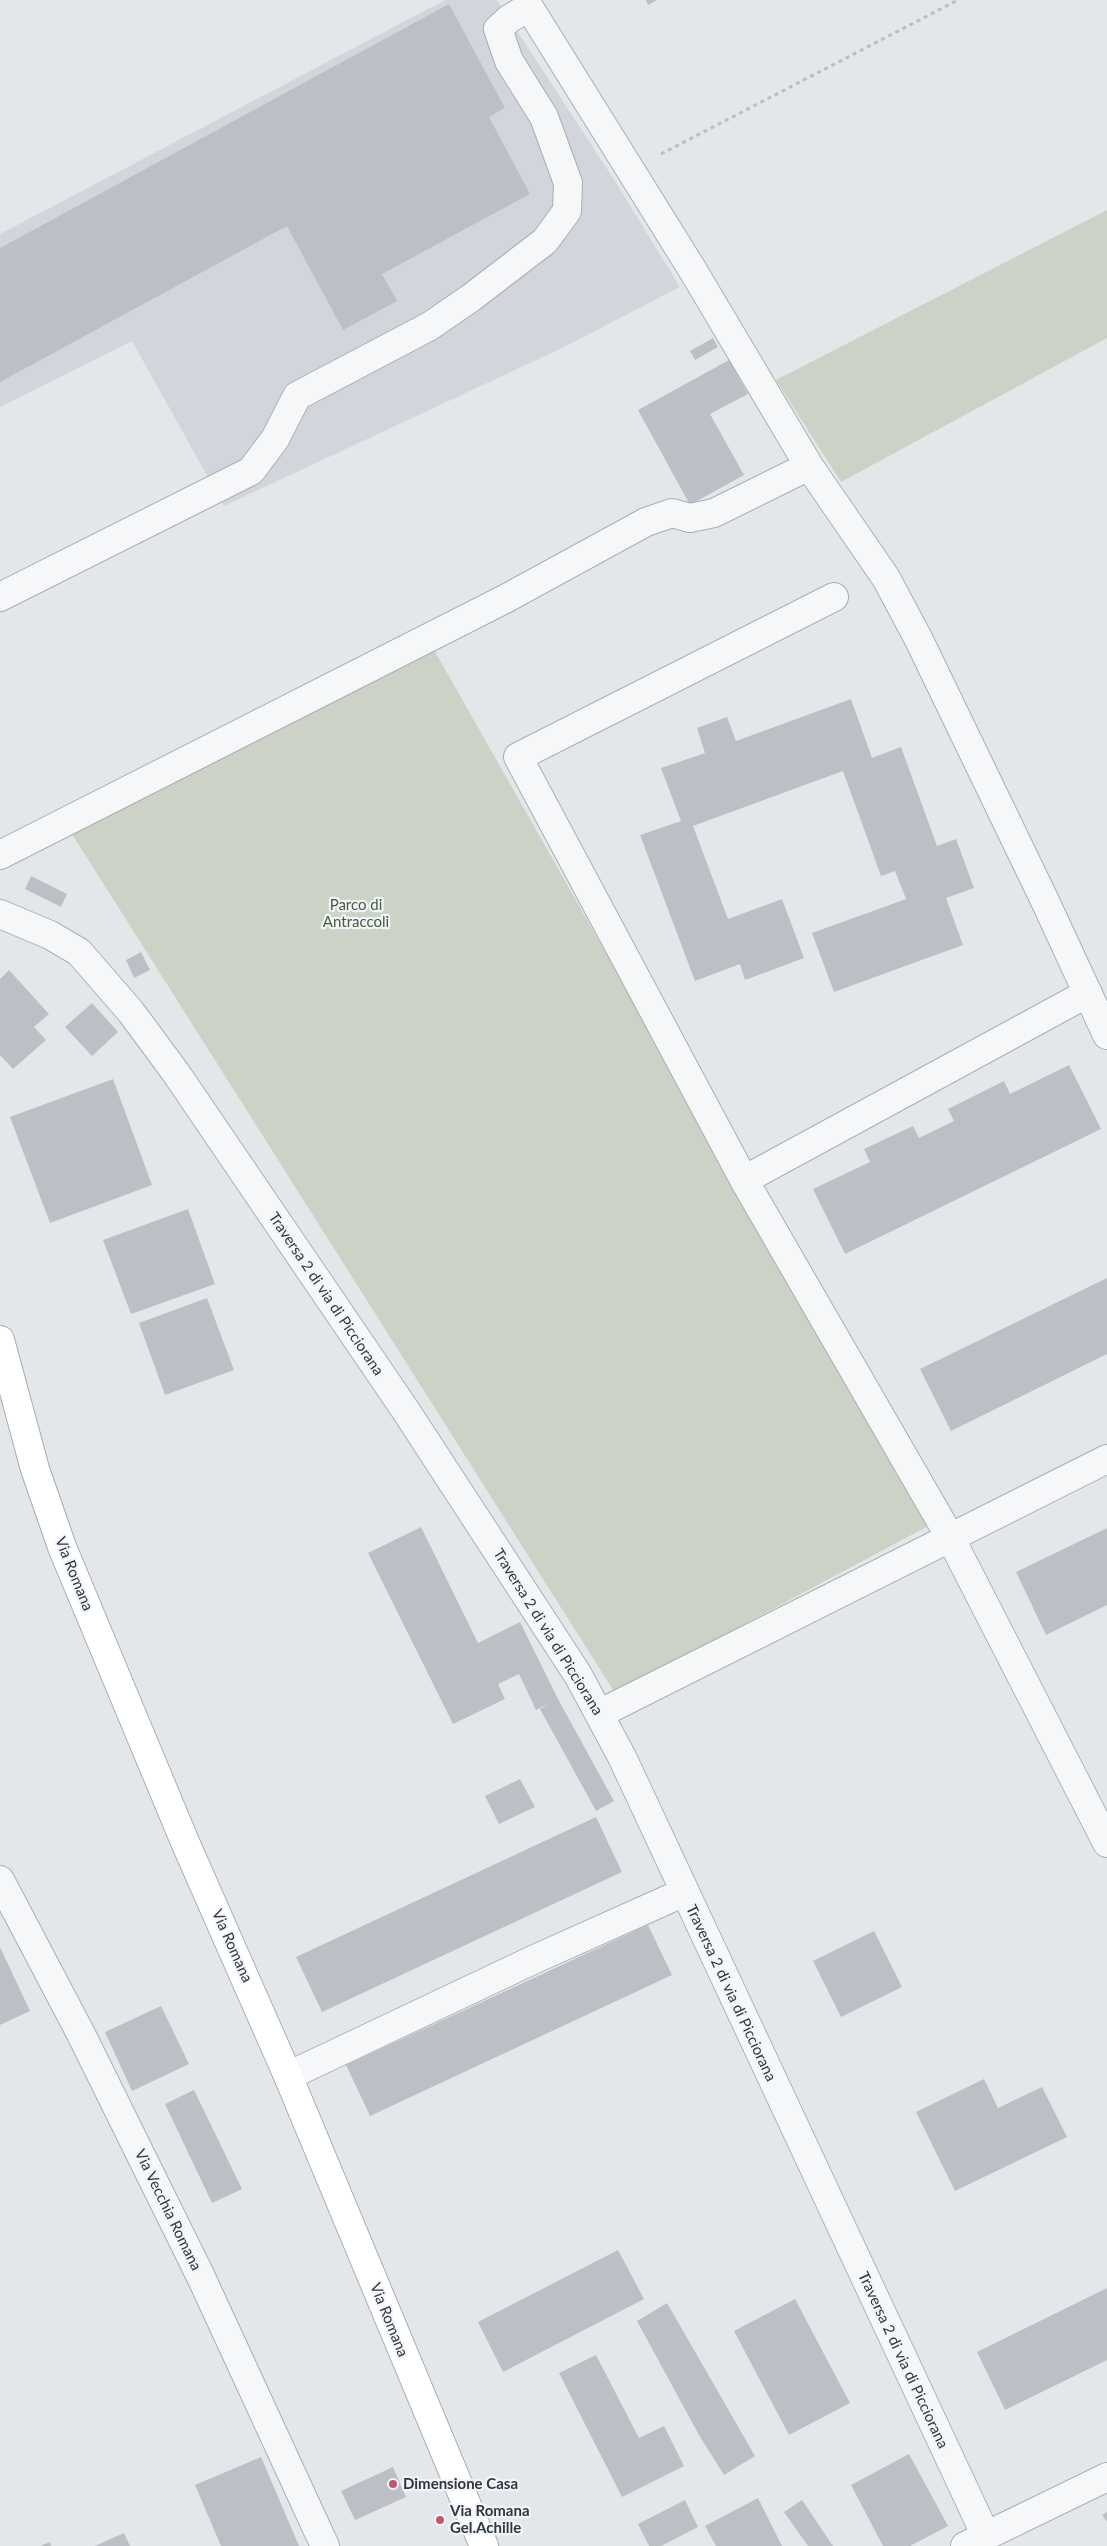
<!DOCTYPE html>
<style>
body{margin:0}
canvas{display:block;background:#e4e7ea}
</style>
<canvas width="1107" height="2546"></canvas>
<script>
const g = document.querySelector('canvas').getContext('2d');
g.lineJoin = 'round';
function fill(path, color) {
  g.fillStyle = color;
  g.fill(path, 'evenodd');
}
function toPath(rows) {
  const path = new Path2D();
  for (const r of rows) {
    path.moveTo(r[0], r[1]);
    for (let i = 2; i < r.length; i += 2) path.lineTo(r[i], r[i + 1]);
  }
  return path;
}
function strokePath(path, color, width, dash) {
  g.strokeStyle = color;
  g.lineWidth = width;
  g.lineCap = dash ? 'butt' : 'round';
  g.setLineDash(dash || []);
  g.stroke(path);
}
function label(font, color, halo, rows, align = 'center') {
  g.font = font + ' Lato,sans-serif';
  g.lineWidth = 4.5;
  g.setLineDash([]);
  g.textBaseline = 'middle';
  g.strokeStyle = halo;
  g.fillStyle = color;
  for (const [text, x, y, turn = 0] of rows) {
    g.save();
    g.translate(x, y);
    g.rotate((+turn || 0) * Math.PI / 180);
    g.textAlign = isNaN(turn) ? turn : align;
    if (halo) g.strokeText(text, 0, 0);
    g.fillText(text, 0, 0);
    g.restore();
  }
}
fill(toPath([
 [445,0,497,0,613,178,680,287,562,348,224,506,132,341,0,407,0,234]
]), '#d2d6dc');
fill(toPath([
 [1107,210,1107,338,841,482,776,380],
 [433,648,930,1525,615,1693,72,834]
]), '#cad3c6');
fill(toPath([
 [646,0,657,0,648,5],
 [449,4,505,108,489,117,530,194,382,274,397,301,343,330,287,226,0,382,0,248],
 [713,338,718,347,695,360,690,351],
 [729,360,748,394,710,414,744,475,690,505,638,410],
 [851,699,872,758,901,747,937,846,956,839,974,888,946,898,963,945,834,992,812,933,906,899,895,871,881,876,843,771,693,826,728,919,782,899,804,958,745,980,740,964,695,981,640,835,681,821,661,768,705,753,697,728,727,717,736,741],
 [31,876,67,894,61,907,25,889],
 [141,952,150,970,134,978,126,960],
 [9,970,49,1014,34,1027,46,1040,13,1069,0,1055,0,979],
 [92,1003,118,1032,92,1056,65,1027],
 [1069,1065,1101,1129,845,1254,813,1189,870,1162,864,1149,913,1126,919,1138,954,1121,948,1109,1004,1081,1010,1094],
 [113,1079,152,1185,50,1223,10,1117],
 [188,1209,215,1284,131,1314,103,1240],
 [1107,1278,1107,1354,951,1431,920,1369],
 [207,1298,234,1370,165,1395,139,1323],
 [421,1527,478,1643,520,1622,558,1699,614,1801,596,1811,540,1709,552,1702,536,1710,519,1674,498,1684,505,1699,453,1724,368,1553],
 [1107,1528,1107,1605,1046,1635,1016,1572],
 [520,1779,535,1807,499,1824,485,1796],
 [596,1817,622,1872,322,2012,296,1957],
 [648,1925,672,1975,370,2116,346,2065],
 [874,1931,902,1987,841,2017,813,1961],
 [0,1947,30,2011,0,2025],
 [161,2006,189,2064,132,2091,105,2032],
 [984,2079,998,2108,1042,2087,1067,2137,955,2191,916,2112],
 [194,2090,242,2189,212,2203,165,2104],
 [618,2250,644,2299,503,2372,478,2322],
 [1107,2288,1107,2360,1005,2410,977,2352],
 [795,2299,850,2403,789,2435,734,2331],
 [667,2303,755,2456,724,2475,699,2435,637,2321],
 [596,2355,639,2438,664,2426,684,2466,622,2497,559,2373],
 [909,2454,948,2526,910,2546,883,2546,851,2485],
 [261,2457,299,2546,221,2546,195,2485],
 [393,2467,406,2497,355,2520,341,2491],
 [758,2498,782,2546,716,2546,705,2526],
 [685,2500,698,2527,661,2546,649,2546,638,2524],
 [802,2500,833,2546,808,2546,784,2512],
 [1107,2512,1107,2522,1102,2515],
 [124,2533,130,2546,95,2546],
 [50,2542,51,2546,40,2546]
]), '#bcc0c6');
const minor = toPath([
 [0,597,251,471,275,439,297,396,430,326,472,297,545,241,567,211,568,183,544,117,509,61,498,29,509,19,529,7,692,269,809,466,886,578,919,640,1045,901,1107,1035],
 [834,597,518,757,744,1180,950,1537,1107,1843],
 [0,855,505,599,646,522,672,513,690,518,714,513,809,466],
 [0,914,50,935,79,952,131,1012,176,1073,406,1411,578,1675,622,1757,986,2536],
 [744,1180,1088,993],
 [599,1714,1107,1459],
 [0,1880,81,2034,201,2277,325,2546],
 [288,2076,535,1959,669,1899],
 [965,2546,1107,2477]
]);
const major = toPath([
 [0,1340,35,1469,62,1547,185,1842,288,2076,484,2546]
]);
strokePath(minor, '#a9aeb4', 30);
strokePath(major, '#a4acb4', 30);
strokePath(toPath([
 [661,154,958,0]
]), '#babdc2', 3, [4, 4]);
strokePath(minor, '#f6f7f9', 28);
strokePath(major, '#fff', 28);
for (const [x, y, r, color] of [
 [393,2484,5,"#c0586f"],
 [440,2520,5,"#c0586f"]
]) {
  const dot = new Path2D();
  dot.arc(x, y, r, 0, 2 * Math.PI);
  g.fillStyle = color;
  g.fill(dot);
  strokePath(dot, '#f3f5f8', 2);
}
label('15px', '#445b3c', '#f3f5f8', [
 ["Parco di",356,905],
 ["Antraccoli",356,922]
]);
label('15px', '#2d3641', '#f3f5f8', [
 ["Traversa 2 di via di Picciorana",326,1294,56],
 ["Via Romana",74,1574,68],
 ["Traversa 2 di via di Picciorana",548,1632,58],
 ["Via Romana",232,1946,66],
 ["Traversa 2 di via di Picciorana",731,1993,65],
 ["Via Vecchia Romana",168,2210,64],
 ["Via Romana",389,2320,68],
 ["Traversa 2 di via di Picciorana",903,2360,65]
]);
label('bold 15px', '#2d3641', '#f3f5f8', [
 ["Dimensione Casa",403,2484],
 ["Via Romana",450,2511],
 ["Gel.Achille",450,2528]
], 'left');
</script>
